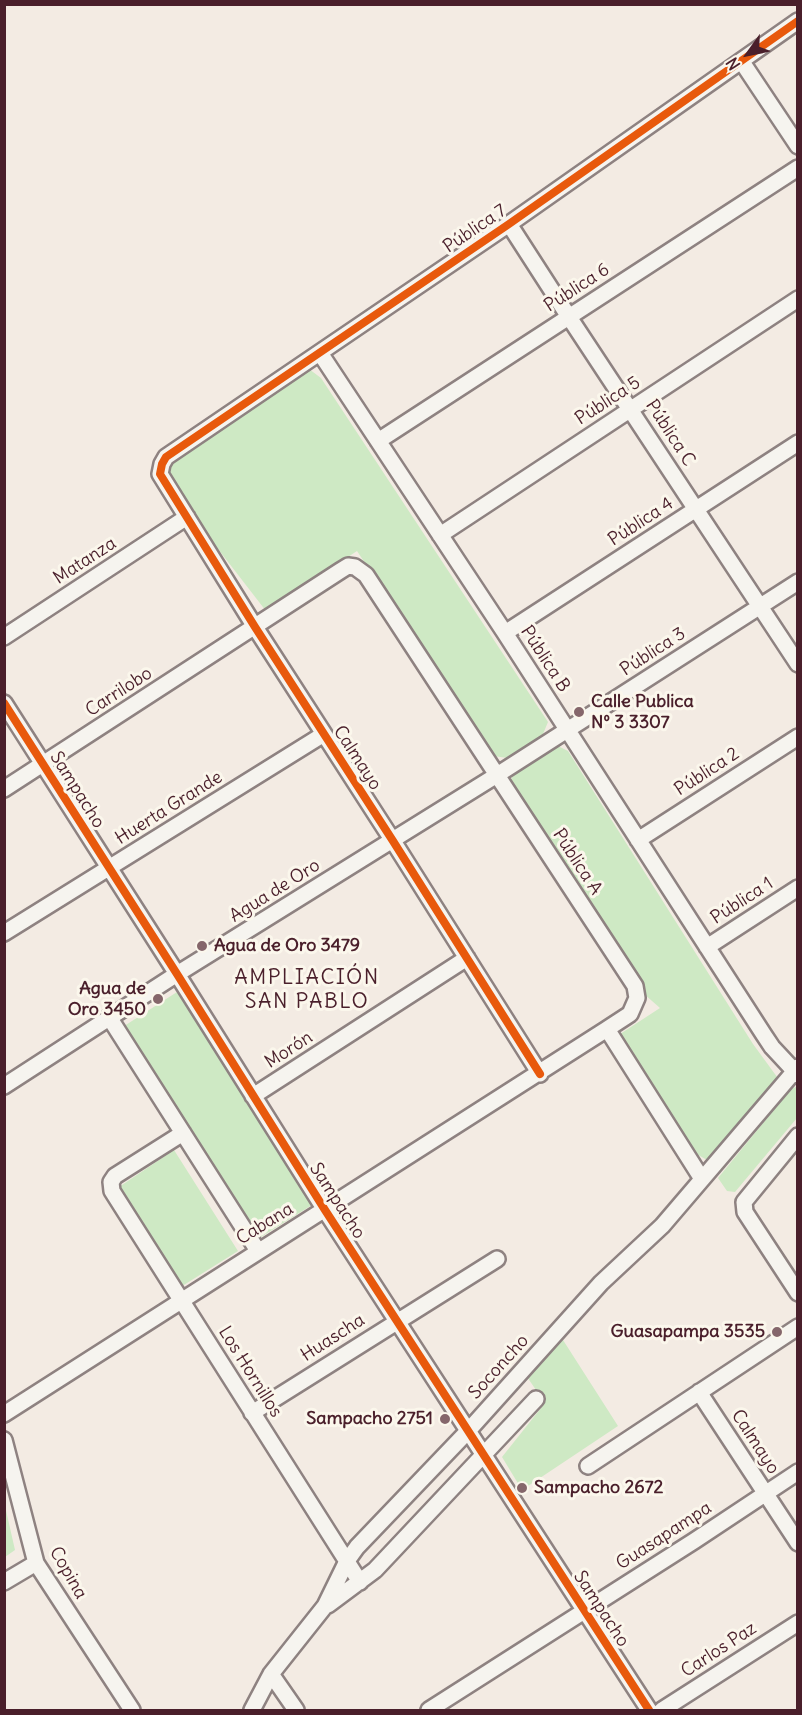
<!DOCTYPE html>
<meta charset="utf-8">
<style>
body{margin:0}
#map{position:relative;width:802px;height:1715px;overflow:hidden;background:#f3ebe3;font-family:Delius,sans-serif}
canvas{display:block}
.frame{position:absolute;inset:0;border:6px solid #4a1f2b;pointer-events:none}
.north{position:absolute;left:718px;top:24px;width:60px;height:60px;-webkit-text-stroke:4px #fbf7ec;paint-order:stroke;rotate:237deg;font-size:16px;font-weight:700;line-height:24px;text-align:center;color:#4a1f2b}
.north::after{content:'';display:block;margin:auto;width:21px;height:27px;background:#4a1f2b;clip-path:polygon(50% 0,100% 100%,50% 72%,0 100%)}
</style>
<div id="map">
<canvas width="802" height="1715"></canvas>
<div class="frame"></div>
<div class="north">N</div>
</div>
<script>
const g = document.querySelector('canvas').getContext('2d');
g.lineJoin = 'round';
function fill(path, color) {
  g.fillStyle = color;
  g.fill(path, 'evenodd');
}
function toPath(rows) {
  const path = new Path2D();
  for (const r of rows) {
    path.moveTo(r[0], r[1]);
    for (let i = 2; i < r.length; i += 2) path.lineTo(r[i], r[i + 1]);
  }
  return path;
}
function strokePath(path, color, width, dash) {
  g.strokeStyle = color;
  g.lineWidth = width;
  g.lineCap = dash ? 'butt' : 'round';
  g.setLineDash(dash || []);
  g.stroke(path);
}
function label(font, color, halo, rows, align = 'center') {
  g.font = font + ' Delius,sans-serif';
  g.lineWidth = 6;
  g.setLineDash([]);
  g.textBaseline = 'middle';
  g.strokeStyle = halo;
  g.fillStyle = color;
  for (const [text, x, y, turn = 0] of rows) {
    g.save();
    g.translate(x, y);
    g.rotate((+turn || 0) * Math.PI / 180);
    g.textAlign = isNaN(turn) ? turn : align;
    if (halo) g.strokeText(text, 0, 0);
    g.fillText(text, 0, 0);
    g.restore();
  }
}
fill(toPath([
 [309,369,321,378,548,722,543,734,508,758,493,756,357,551,266,611,160,474,174,460],
 [558,746,568,751,753,1044,780,1081,707,1160,693,1152,617,1036,660,1008,635,986,509,783,514,774],
 [177,992,312,1205,253,1242,118,1030],
 [796,1087,797,1118,735,1192,727,1191,718,1178,791,1089],
 [174,1150,238,1251,179,1288,116,1189],
 [563,1340,618,1426,522,1490,502,1457,545,1403,525,1374],
 [5,1506,15,1550,5,1557,4,1557]
]), '#cee9c4');
const minor = toPath([
 [742,62,798,146],
 [509,224,569,317,798,664],
 [320,353,505,633,764,1035,772,1047,798,1075],
 [378,441,798,168],
 [440,535,798,299],
 [505,633,798,443],
 [4,637,187,517],
 [4,703,177,974,325,1210,649,1710],
 [4,789,340,571,348,566,355,567,366,575,635,986,637,998,630,1014,607,1029,702,1179],
 [638,840,798,737],
 [4,933,324,734],
 [707,947,798,888],
 [109,1017,258,1251],
 [540,1074,393,841,255,627,160,474,162,464,166,457,509,224,798,21],
 [4,1086,177,974,497,775,798,582],
 [253,1096,467,958],
 [183,1133,115,1176,111,1182,112,1191,360,1582],
 [798,1136,744,1202,745,1212,798,1293],
 [699,1392,798,1543],
 [252,1413,497,1259],
 [4,1414,607,1029],
 [4,1440,36,1563,132,1710],
 [588,1466,798,1327],
 [4,1582,36,1563],
 [328,1605,375,1570,536,1399],
 [271,1674,296,1710],
 [252,1710,271,1674,325,1606,347,1561,357,1547,468,1431,601,1283,662,1226,798,1067],
 [429,1710,694,1541,798,1472],
 [662,1710,798,1623]
]);
strokePath(minor, '#8e8281', 20);
strokePath(minor, '#f6f4ef', 15);
strokePath(toPath([
 [4,703,177,974,325,1210,649,1710],
 [540,1074,393,841,255,627,160,474,162,464,166,457,509,224,798,21]
]), '#e8590c', 8);
for (const [x, y, r, color] of [
 [579,712,6,"#85666b"],
 [202,946,6,"#85666b"],
 [158,999,6,"#85666b"],
 [777,1332,6,"#85666b"],
 [445,1419,6,"#85666b"],
 [522,1488,6,"#85666b"]
]) {
  const dot = new Path2D();
  dot.arc(x, y, r, 0, 2 * Math.PI);
  g.fillStyle = color;
  g.fill(dot);
  strokePath(dot, '#fbf7ec', 2);
}
label('18px', '#4a1f2b', '#fbf7ec', [
 ["Pública 7",475,229,-34],
 ["Pública 6",577,288,-33],
 ["Pública 5",608,401,-33],
 ["Pública C",670,433,57],
 ["Pública 4",641,522,-33],
 ["Matanza",85,561,-33],
 ["Pública 3",653,652,-33],
 ["Pública B",545,659,57],
 ["Carrilobo",119,692,-33],
 ["Calmayo",357,758,57],
 ["Pública 2",707,772,-33],
 ["Sampacho",77,790,58],
 ["Huerta Grande",169,808,-32],
 ["Pública A",577,862,57],
 ["Agua de Oro",275,891,-32],
 ["Pública 1",742,901,-33],
 ["Morón",289,1050,-33],
 ["Sampacho",337,1201,57],
 ["Cabana",265,1224,-32],
 ["Huascha",333,1338,-33],
 ["Soconcho",499,1367,-48],
 ["Los Hornillos",250,1372,58],
 ["Calmayo",755,1442,57],
 ["Guasapampa",664,1536,-33],
 ["Copina",68,1573,60],
 ["Sampacho",601,1609,57],
 ["Carlos Paz",719,1650,-33]
]);
label('bold 18px', '#4a1f2b', '#fbf7ec', [
 ["Calle Publica",591,702],
 ["Nº 3 3307",591,723],
 ["Agua de Oro 3479",214,946],
 ["Agua de",146,989,"right"],
 ["Oro 3450",146,1010,"right"],
 ["Guasapampa 3535",765,1332,"right"],
 ["Sampacho 2751",433,1419,"right"],
 ["Sampacho 2672",534,1488]
], 'left');
g.letterSpacing = '1.5px';
label('21px', '#4a1f2b', '#fbf7ec', [
 ["AMPLIACIÓN",307,978],
 ["SAN PABLO",307,1002]
]);
g.letterSpacing = '0px';
</script>
